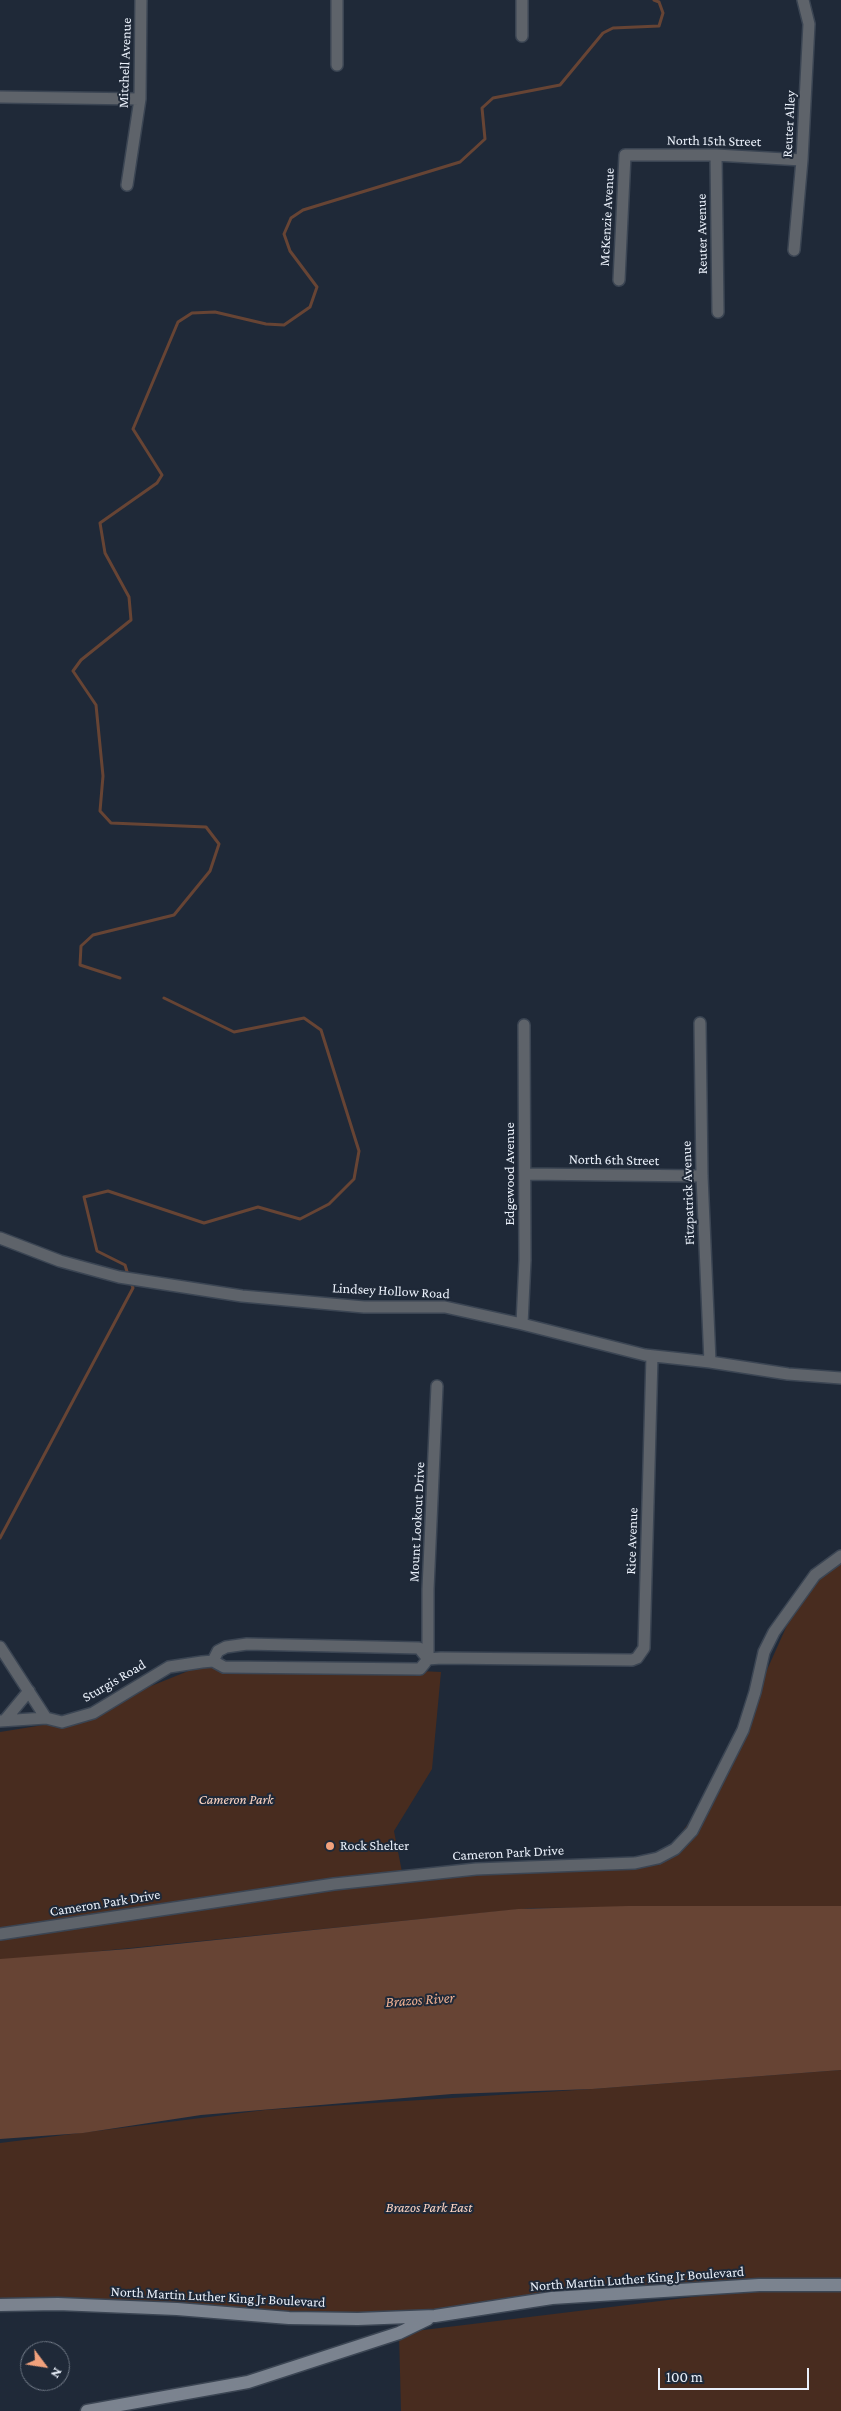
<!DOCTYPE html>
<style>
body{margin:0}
#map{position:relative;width:841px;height:2411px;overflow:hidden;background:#1f2938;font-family:"Crimson Pro",serif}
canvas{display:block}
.north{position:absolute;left:20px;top:2341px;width:50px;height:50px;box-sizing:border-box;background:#1f2938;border:1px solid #707986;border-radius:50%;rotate:121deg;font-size:14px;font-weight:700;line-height:20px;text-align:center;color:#eaf0fa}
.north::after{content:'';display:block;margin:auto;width:18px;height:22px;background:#f1a17c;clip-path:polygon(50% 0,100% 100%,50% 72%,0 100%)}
.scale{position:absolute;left:658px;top:2368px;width:151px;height:22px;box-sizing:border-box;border:2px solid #eaf0fa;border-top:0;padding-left:6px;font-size:15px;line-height:18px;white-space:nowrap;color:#eaf0fa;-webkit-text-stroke:4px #1f2938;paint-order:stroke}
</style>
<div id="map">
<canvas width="841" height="2411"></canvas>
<div class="north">N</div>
<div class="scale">100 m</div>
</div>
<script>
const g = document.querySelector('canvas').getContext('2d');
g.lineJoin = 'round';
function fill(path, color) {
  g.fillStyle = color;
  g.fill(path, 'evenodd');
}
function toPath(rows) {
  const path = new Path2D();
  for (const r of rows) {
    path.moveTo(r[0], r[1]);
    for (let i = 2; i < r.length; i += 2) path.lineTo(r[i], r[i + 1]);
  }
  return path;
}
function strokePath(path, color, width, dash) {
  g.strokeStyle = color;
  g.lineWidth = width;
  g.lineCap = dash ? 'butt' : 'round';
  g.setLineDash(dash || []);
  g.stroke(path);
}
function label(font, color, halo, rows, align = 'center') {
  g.font = font + ' "Crimson Pro",serif';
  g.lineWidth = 4;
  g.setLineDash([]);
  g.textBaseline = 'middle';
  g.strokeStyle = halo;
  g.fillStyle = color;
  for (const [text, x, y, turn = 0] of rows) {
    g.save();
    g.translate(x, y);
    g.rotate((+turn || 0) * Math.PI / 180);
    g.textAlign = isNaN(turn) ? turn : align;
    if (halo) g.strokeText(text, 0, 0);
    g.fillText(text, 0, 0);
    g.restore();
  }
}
fill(toPath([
 [841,1561,841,1906,532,1908,0,1961,0,1732,62,1722,213,1661,441,1672,432,1769,394,1831,403,1877,666,1854,714,1788,801,1594],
 [841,2070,841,2411,401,2411,399,2333,733,2292,612,2294,435,2316,0,2306,0,2143,265,2110,592,2089]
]), '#482c1f');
fill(toPath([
 [628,1906,841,1906,841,2070,592,2089,452,2094,201,2115,83,2133,0,2139,0,1959,128,1949,518,1909]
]), '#674434');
strokePath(toPath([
 [120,978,80,965,81,946,93,935,174,915,210,871,219,844,206,827,111,823,100,811,103,776,96,705,73,671,81,660,131,620,129,597,105,553,100,523,157,483,162,475,133,429,178,322,192,313,215,312,266,324,284,325,310,307,317,287,290,251,284,234,291,218,303,210,460,162,485,139,482,108,493,98,560,85,603,33,613,28,659,26,663,13,659,2,654,0],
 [128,1275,125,1265,97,1251,84,1197,108,1191,204,1223,258,1207,300,1219,329,1204,354,1179,359,1151,321,1030,304,1018,234,1032,164,998],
 [0,1538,133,1288,131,1283]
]), '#674434', 3);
const minor = toPath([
 [337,0,337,65],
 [522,0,522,36],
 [0,97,140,99],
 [716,155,718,312],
 [127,185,140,99,141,0],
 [794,250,802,160,809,24,803,0],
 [619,280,625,155,716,155,802,160],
 [700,1023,702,1176,710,1362],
 [525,1174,702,1176],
 [0,1238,60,1261,119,1277,242,1296,364,1307,445,1307,522,1324,645,1355,710,1362,788,1374,841,1378],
 [522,1324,525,1260,524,1025],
 [0,1647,46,1718],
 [428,1659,428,1589,437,1386],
 [213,1661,218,1651,226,1647,247,1644,419,1648,428,1659],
 [5,1720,29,1691],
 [0,1721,46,1718,62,1722,93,1713,169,1667,202,1662,213,1661,224,1667,420,1669,428,1659,441,1658,632,1660,637,1658,644,1648,652,1356],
 [0,1934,334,1884,476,1869,635,1863,658,1858,675,1849,692,1831,743,1730,755,1692,764,1652,774,1632,815,1575,841,1556]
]);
const secondary = toPath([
 [0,2305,58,2304,177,2309,289,2318,358,2319,435,2316,552,2298,759,2285,841,2285],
 [87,2411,248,2382,399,2333,428,2319]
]);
strokePath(minor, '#3b4553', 14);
strokePath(secondary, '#3b4553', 15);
strokePath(minor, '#5e636a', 11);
strokePath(secondary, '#7b838f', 12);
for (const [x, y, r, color] of [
 [330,1846,5,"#f1a17c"]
]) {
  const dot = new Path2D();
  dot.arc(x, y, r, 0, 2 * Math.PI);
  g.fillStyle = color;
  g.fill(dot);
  strokePath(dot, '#1f2938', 2);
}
label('14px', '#eaf0fa', '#1f2938', [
 ["Mitchell Avenue",125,63,-88],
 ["Reuter Alley",789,124,-87],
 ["North 15th Street",714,141,1],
 ["McKenzie Avenue",607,217,-87],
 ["Reuter Avenue",702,234,-91],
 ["North 6th Street",614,1160,1],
 ["Edgewood Avenue",510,1174,-90],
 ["Fitzpatrick Avenue",688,1193,-92],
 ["Lindsey Hollow Road",391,1291,3],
 ["Mount Lookout Drive",417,1522,-87],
 ["Rice Avenue",632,1541,-88],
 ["Sturgis Road",114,1681,-30],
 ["Cameron Park Drive",508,1853,-3],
 ["Cameron Park Drive",105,1903,-9],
 ["North Martin Luther King Jr Boulevard",637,2279,-4],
 ["North Martin Luther King Jr Boulevard",218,2297,3]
]);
label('italic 14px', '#fdd5c3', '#1f2938', [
 ["Cameron Park",236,1800],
 ["Brazos Park East",429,2208]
]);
label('14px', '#eaf0fa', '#1f2938', [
 ["Rock Shelter",340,1846]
], 'left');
label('italic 15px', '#f0b193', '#1f2938', [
 ["Brazos River",420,2000,-4]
]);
</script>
